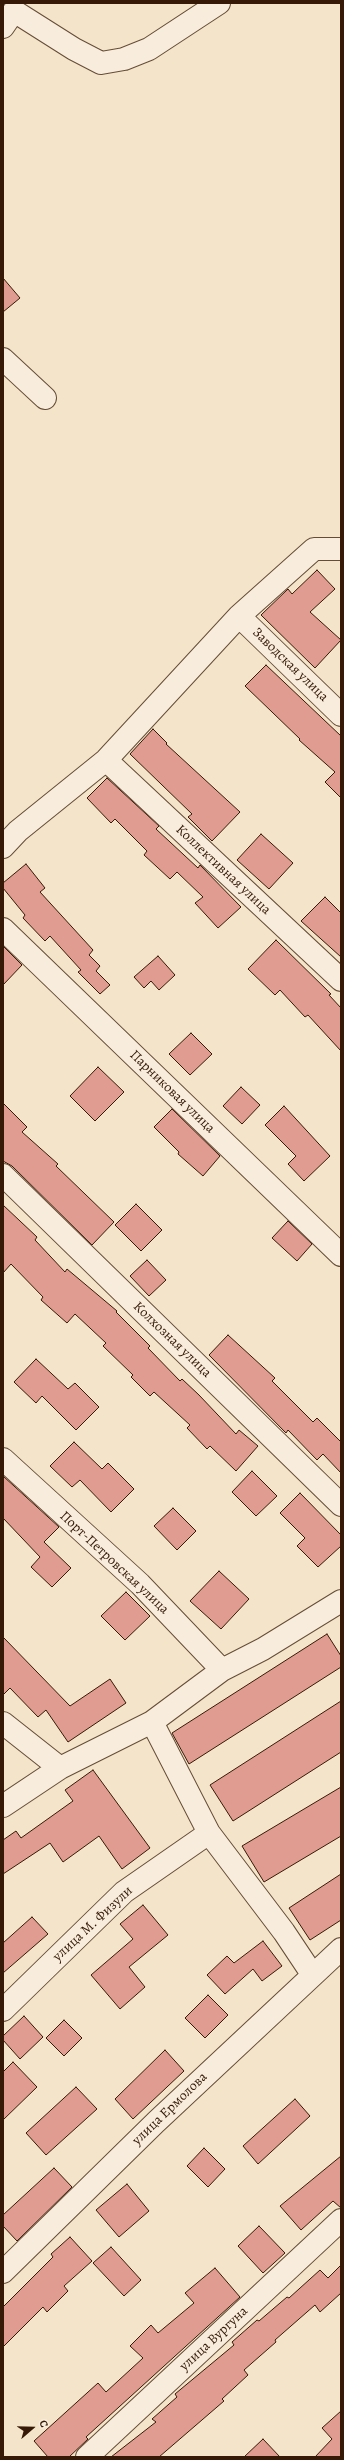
<!DOCTYPE html>
<meta charset="utf-8">
<style>
body{margin:0}
#map{position:relative;width:344px;height:2460px;overflow:hidden;background:#f4e4c9;font-family:Alegreya,serif}
canvas{display:block}
.frame{position:absolute;inset:0;border:4px solid #361906;pointer-events:none}
.north{position:absolute;left:12px;top:2408px;width:40px;height:40px;-webkit-text-stroke:3px #f8eddc;paint-order:stroke;rotate:70deg;font-size:11px;font-weight:700;line-height:16px;text-align:center;color:#361906}
.north::after{content:'';display:block;margin:auto;width:14px;height:18px;background:#361906;clip-path:polygon(50% 0,100% 100%,50% 72%,0 100%)}
</style>
<div id="map">
<canvas width="344" height="2460"></canvas>
<div class="frame"></div>
<div class="north">С</div>
</div>
<script>
const g = document.querySelector('canvas').getContext('2d');
g.lineJoin = 'round';
function fill(path, color) {
  g.fillStyle = color;
  g.fill(path, 'evenodd');
}
function toPath(rows) {
  const path = new Path2D();
  for (const r of rows) {
    path.moveTo(r[0], r[1]);
    for (let i = 2; i < r.length; i += 2) path.lineTo(r[i], r[i + 1]);
  }
  return path;
}
function strokePath(path, color, width, dash) {
  g.strokeStyle = color;
  g.lineWidth = width;
  g.lineCap = dash ? 'butt' : 'round';
  g.setLineDash(dash || []);
  g.stroke(path);
}
function label(font, color, halo, rows, align = 'center') {
  g.font = font + ' Alegreya,serif';
  g.lineWidth = 3;
  g.setLineDash([]);
  g.textBaseline = 'middle';
  g.strokeStyle = halo;
  g.fillStyle = color;
  for (const [text, x, y, turn = 0] of rows) {
    g.save();
    g.translate(x, y);
    g.rotate((+turn || 0) * Math.PI / 180);
    g.textAlign = isNaN(turn) ? turn : align;
    if (halo) g.strokeText(text, 0, 0);
    g.fillText(text, 0, 0);
    g.restore();
  }
}
const building = toPath([
 [3,278,20,298,3,312,3,278],
 [317,570,335,589,310,612,341,640,315,668,261,615,288,589,292,594,317,570],
 [266,665,341,736,341,798,325,782,335,772,299,740,300,739,245,686,266,665],
 [153,729,167,743,166,744,240,812,212,841,188,817,192,814,130,754,153,729],
 [107,778,159,826,156,829,198,868,200,865,241,907,218,928,195,903,203,897,177,872,170,879,144,855,147,851,115,819,111,823,87,798,107,778],
 [261,834,293,863,269,889,237,860,261,834],
 [26,864,45,888,40,892,93,950,89,955,100,966,96,971,110,985,100,994,78,972,81,970,50,936,45,941,23,918,25,915,3,888,3,883,26,864],
 [325,897,341,913,341,957,301,921,325,897],
 [276,940,331,994,329,995,341,1008,341,1051,308,1015,305,1017,280,990,275,995,248,969,276,940],
 [3,946,22,965,3,985,3,946],
 [158,956,175,975,159,990,151,981,144,988,134,977,158,956],
 [191,1033,212,1054,190,1075,169,1054,191,1033],
 [98,1067,124,1092,95,1121,70,1096,98,1067],
 [241,1087,260,1105,242,1124,223,1106,241,1087],
 [3,1103,27,1127,22,1132,58,1164,56,1166,114,1222,92,1245,12,1166,3,1161,3,1103],
 [284,1106,330,1156,304,1181,288,1164,296,1156,265,1125,284,1106],
 [172,1109,220,1156,203,1176,178,1154,179,1152,154,1127,172,1109],
 [136,1204,162,1230,141,1251,115,1225,136,1204],
 [3,1205,37,1237,35,1240,65,1272,67,1269,117,1311,116,1312,150,1346,148,1348,180,1381,182,1379,199,1395,236,1434,239,1430,258,1446,236,1471,210,1446,207,1449,187,1428,190,1425,154,1392,150,1396,131,1377,133,1375,103,1346,106,1343,75,1314,67,1323,41,1300,43,1297,11,1264,3,1273,3,1205],
 [288,1221,312,1244,297,1261,272,1238,288,1221],
 [147,1260,166,1280,149,1296,130,1276,147,1260],
 [228,1335,275,1378,272,1381,313,1422,317,1418,341,1442,341,1473,323,1454,317,1460,288,1430,286,1433,209,1355,228,1335],
 [36,1359,68,1389,75,1383,99,1407,76,1430,42,1396,36,1403,14,1382,36,1359],
 [74,1442,102,1469,108,1463,134,1489,111,1512,80,1480,72,1487,50,1466,74,1442],
 [252,1471,277,1496,256,1516,232,1492,252,1471],
 [3,1476,59,1527,44,1542,71,1568,52,1587,31,1567,40,1557,3,1518,3,1476],
 [300,1493,341,1535,341,1546,318,1567,297,1546,305,1538,280,1513,300,1493],
 [173,1508,196,1531,177,1550,154,1526,173,1508],
 [219,1571,249,1599,221,1629,190,1601,219,1571],
 [126,1592,150,1616,125,1640,101,1616,126,1592],
 [327,1634,341,1656,341,1667,189,1764,172,1733,327,1634],
 [3,1637,70,1706,110,1679,126,1703,68,1742,46,1710,38,1717,10,1688,3,1695,3,1637],
 [341,1701,341,1752,233,1821,210,1785,341,1701],
 [93,1770,150,1848,122,1869,99,1836,63,1862,50,1843,3,1874,3,1840,16,1831,21,1838,73,1801,65,1790,93,1770],
 [341,1787,341,1836,264,1882,242,1846,341,1787],
 [341,1874,341,1920,310,1940,289,1908,341,1874],
 [143,1905,168,1935,129,1967,145,1987,120,2009,91,1975,133,1939,120,1924,143,1905],
 [32,1917,48,1934,3,1973,3,1943,32,1917],
 [263,1941,282,1966,262,1981,253,1969,225,1994,207,1975,227,1956,234,1963,263,1941],
 [208,1995,228,2015,205,2038,185,2018,208,1995],
 [24,2016,43,2037,20,2059,3,2040,3,2036,24,2016],
 [64,2020,82,2038,64,2056,46,2038,64,2020],
 [165,2050,184,2071,133,2119,115,2099,165,2050],
 [13,2062,37,2087,3,2120,3,2072,13,2062],
 [76,2087,97,2109,46,2155,26,2133,76,2087],
 [295,2099,310,2116,258,2164,243,2146,295,2099],
 [204,2148,225,2169,208,2187,187,2166,204,2148],
 [341,2156,341,2208,333,2201,301,2230,280,2206,341,2156],
 [54,2168,72,2187,17,2241,3,2226,3,2215,54,2168],
 [127,2184,149,2211,119,2237,96,2210,127,2184],
 [259,2226,285,2253,263,2273,238,2246,259,2226],
 [70,2237,92,2261,64,2286,68,2291,47,2312,43,2307,3,2347,3,2307,53,2257,51,2254,70,2237],
 [111,2247,141,2280,124,2296,93,2263,111,2247],
 [341,2265,341,2293,320,2312,315,2305,275,2340,276,2342,244,2370,248,2375,222,2399,224,2401,159,2457,111,2457,156,2422,152,2419,177,2397,175,2394,234,2345,232,2342,257,2320,259,2321,287,2297,289,2298,320,2270,328,2278,341,2265],
 [215,2268,240,2297,86,2437,88,2439,69,2457,48,2457,34,2441,98,2383,106,2392,143,2358,130,2346,151,2325,158,2333,194,2303,185,2293,215,2268],
 [341,2411,341,2457,315,2457,332,2439,322,2428,341,2411],
 [263,2439,280,2457,244,2457,263,2439]
]);
fill(building, '#e19c91');
strokePath(building, '#361906', 1);
const minor = toPath([
 [3,27,14,11,74,49,101,63,124,59,149,49,219,3],
 [3,359,45,398],
 [239,616,341,715],
 [106,760,341,980],
 [3,847,18,831,106,760,239,616,314,549,341,549],
 [3,929,341,1255],
 [3,1175,341,1505],
 [3,1459,140,1584,222,1670],
 [152,1722,209,1833,284,1932,312,1974],
 [3,1723,60,1768],
 [3,1806,60,1768,152,1722,222,1670,263,1649,341,1601],
 [3,2010,124,1892,209,1833],
 [3,2272,156,2122,341,1949],
 [87,2457,341,2220]
]);
strokePath(minor, '#664c37', 24);
strokePath(minor, '#f8eddc', 22);
label('14px', '#361906', '#f8eddc', [
 ["Заводская улица",290,665,44],
 ["Коллективная улица",223,870,43],
 ["Парниковая улица",172,1092,44],
 ["Колхозная улица",172,1340,44],
 ["Порт-Петровская улица",114,1563,43],
 ["улица М. Физули",93,1924,-43],
 ["улица Ермолова",170,2109,-44],
 ["улица Вургуна",214,2339,-43]
]);
</script>
